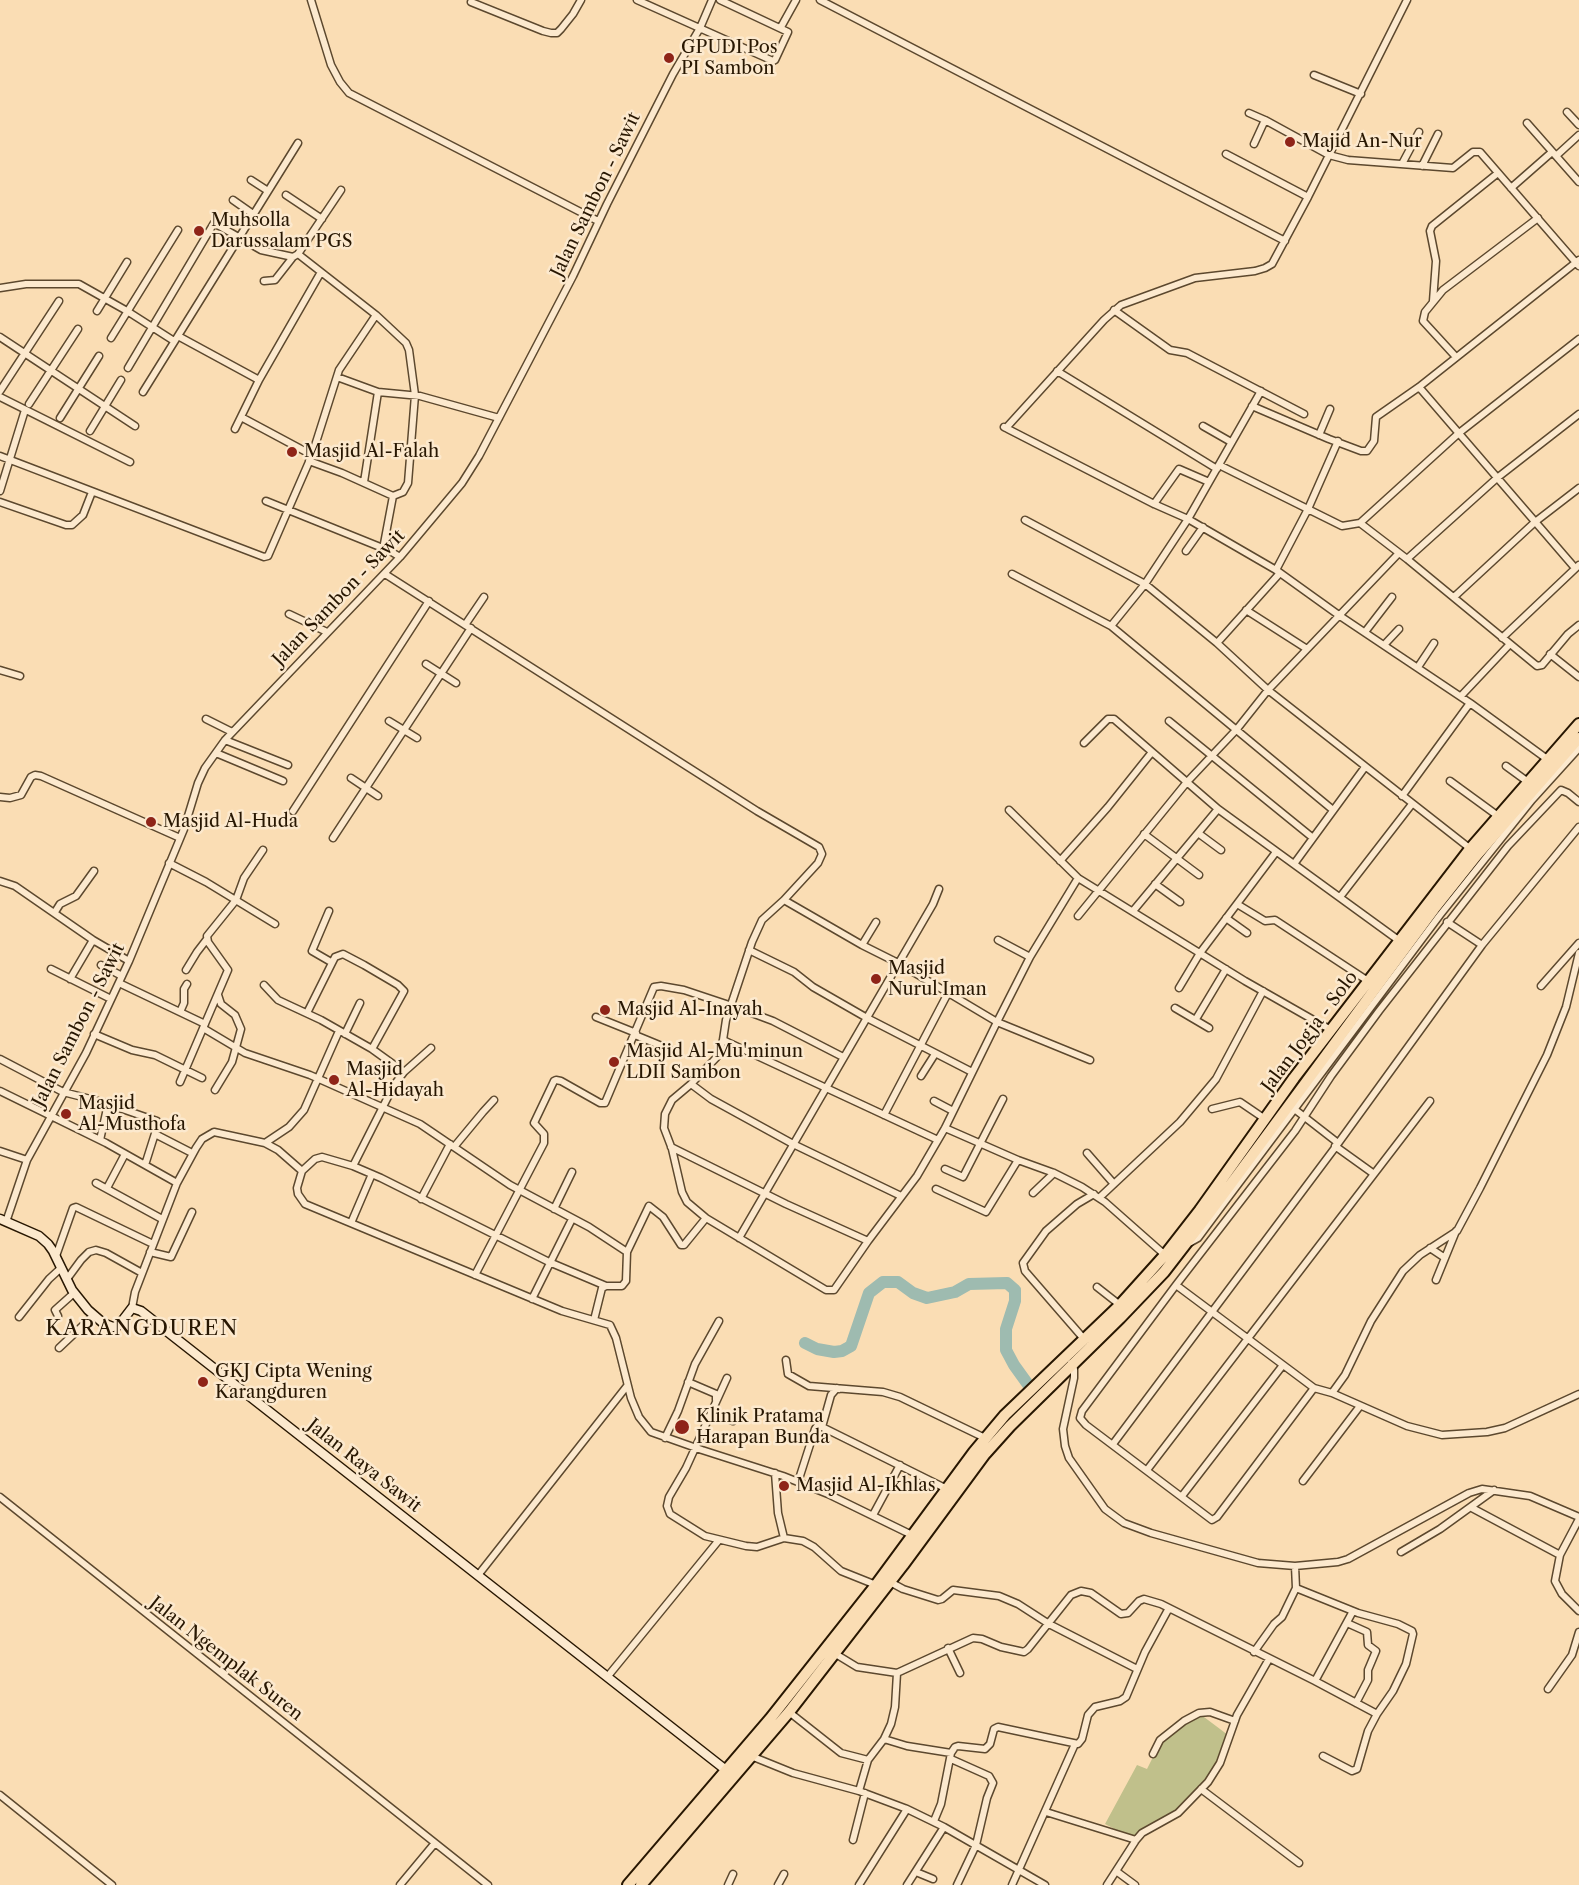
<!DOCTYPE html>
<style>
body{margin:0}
canvas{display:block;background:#faddb4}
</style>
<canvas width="1579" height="1885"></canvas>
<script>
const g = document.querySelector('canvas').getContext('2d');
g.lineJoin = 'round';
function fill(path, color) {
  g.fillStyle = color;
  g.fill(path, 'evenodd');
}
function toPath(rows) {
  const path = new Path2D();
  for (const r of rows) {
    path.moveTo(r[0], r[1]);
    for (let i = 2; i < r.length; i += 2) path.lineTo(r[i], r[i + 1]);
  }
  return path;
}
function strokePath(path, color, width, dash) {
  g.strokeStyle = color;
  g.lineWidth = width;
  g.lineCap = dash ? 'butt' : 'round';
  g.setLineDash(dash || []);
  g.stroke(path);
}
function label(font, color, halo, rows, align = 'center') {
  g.font = font + ' "Libre Caslon Text",serif';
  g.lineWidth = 5;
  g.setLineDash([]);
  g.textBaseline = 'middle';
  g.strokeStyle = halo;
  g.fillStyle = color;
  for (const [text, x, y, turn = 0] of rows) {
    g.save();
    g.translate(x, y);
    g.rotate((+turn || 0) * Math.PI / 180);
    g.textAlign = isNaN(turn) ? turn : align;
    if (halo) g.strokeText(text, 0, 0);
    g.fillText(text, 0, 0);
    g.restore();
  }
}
fill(toPath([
 [1196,1716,1204,1717,1228,1735,1211,1776,1175,1814,1134,1839,1105,1824,1137,1765,1147,1769,1161,1741]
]), '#c0c08b');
strokePath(toPath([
 [805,1343,817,1349,834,1352,842,1351,851,1346,869,1293,883,1282,898,1282,913,1293,927,1298,955,1292,969,1284,1007,1283,1015,1290,1015,1301,1006,1329,1006,1350,1014,1365,1037,1397]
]), '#9ebbb0', 12);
const street = toPath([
 [311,0,331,65,340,82,349,93,598,221],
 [637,0,773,61,775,60,788,32,720,0],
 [820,0,1285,241],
 [471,2,543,31,551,33,557,33,561,29,573,14,581,0],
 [781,27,796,0],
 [1314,75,1361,94],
 [1567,112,1579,125],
 [1249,113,1265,120,1329,155,1348,160,1453,168,1473,152,1480,152,1579,266],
 [1527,123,1579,182],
 [1254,144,1265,120],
 [1226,154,1308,197],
 [1556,156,1579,135],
 [1402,164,1419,132],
 [1422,166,1438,134],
 [251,180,268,191],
 [1511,188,1552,152],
 [286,195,322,219],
 [233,200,253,214],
 [298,254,376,315,406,343,409,350,415,395,408,483,403,492,393,496],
 [264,281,275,280,293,257,298,254,341,190],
 [0,288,26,284,79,284,127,311,174,341],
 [1433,301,1436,261,1430,231,1432,226,1498,173],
 [1114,310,1170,350,1187,353,1304,414],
 [97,311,127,262],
 [178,336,259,380],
 [0,337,135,426],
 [111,338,178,230],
 [1456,357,1423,321,1425,312,1443,290,1538,218],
 [128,368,214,223,261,250,293,257],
 [1057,371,1217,469],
 [337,377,378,392,420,396,499,418],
 [1419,387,1575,568],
 [0,391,59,301],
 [143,392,298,143],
 [0,397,130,462],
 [29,404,78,329],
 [1252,406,1329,439,1361,451,1367,451,1374,441,1376,417,1419,387,1579,260],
 [241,417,312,455],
 [60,418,99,356],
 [1203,426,1231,442],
 [1004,427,1154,504,1188,519,1276,570,1340,616,1470,703,1547,759],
 [1006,428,1104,320,1121,305,1195,278,1255,271,1265,268,1272,264,1308,197,1407,0],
 [235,429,259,380,321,272],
 [90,431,121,380],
 [1319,435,1330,409],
 [0,456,264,557,268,556,312,455,339,370,376,315],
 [309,461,342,473,393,496,383,549],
 [1219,465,1342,526,1360,523,1459,433,1579,339],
 [364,482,378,392],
 [0,491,25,410],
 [266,501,390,551,400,557],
 [0,502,66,525,72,525,83,515,92,492],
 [1154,504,1179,469,1209,482],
 [1025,520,1145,584,1217,643,1268,690,1472,850],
 [1360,523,1407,559,1537,666,1542,665,1568,634,1579,625],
 [1186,551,1203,527],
 [1407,559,1497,478,1579,414],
 [1276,570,1308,509,1338,441],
 [385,574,757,811,819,847,822,854,818,863,784,900],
 [1012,574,1111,626,1333,810],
 [1454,597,1535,522,1579,488],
 [1246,610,1307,649],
 [289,614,327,632],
 [465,625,484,597],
 [1111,626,1145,584,1188,519,1261,391],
 [1365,632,1392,597],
 [1502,638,1579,565],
 [1217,643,1280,573],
 [1384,645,1399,629],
 [1550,654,1579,677],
 [426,664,456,683],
 [1418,667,1434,643],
 [0,670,20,676],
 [1461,696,1510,644],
 [206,719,232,732],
 [389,721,417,738],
 [1169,721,1313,838],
 [225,740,288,765],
 [1084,743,1108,719,1114,719,1218,809,1401,942],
 [216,753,283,781],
 [1506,766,1528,782],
 [351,778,378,796],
 [1450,781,1498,816],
 [1402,796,1470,703],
 [0,797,10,798,21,795,31,777,35,775,41,776,180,838],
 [1009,810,1078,878,1245,981,1331,1030],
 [293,811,429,601],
 [1198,833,1221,850],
 [1144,834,1199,875],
 [333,838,471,628],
 [1060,861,1108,807,1152,752],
 [169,863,206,882,275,924],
 [1294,864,1365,767],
 [1078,878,1030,957,997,1022,945,1128,917,1176,868,1241,834,1290,826,1290,706,1218,687,1202,682,1192,672,1149,664,1128,665,1114,672,1100,691,1084,717,1057,723,1040,726,1020,752,942,762,920,784,900,862,945,898,963,997,1022,1090,1060],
 [0,881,15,886,93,940,129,961],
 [1155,884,1180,902],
 [1340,897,1412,804],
 [1237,904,1265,921,1275,920,1368,981],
 [329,911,312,951,331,962],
 [1133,911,1218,809],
 [55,912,60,904,76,896,94,871],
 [1078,916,1187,782,1237,729,1268,690,1399,553],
 [1226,918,1247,933],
 [1447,922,1482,945],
 [998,940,1030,957],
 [862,945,876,922],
 [749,950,794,972,813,987,867,1018,972,1072],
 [101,965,122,976],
 [51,969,111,999],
 [186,970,197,952,207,939],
 [70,979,93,940],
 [119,983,205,1024],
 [264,985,278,1000,321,1020,372,1049,404,1072],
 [1541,986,1579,943],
 [1179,988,1200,953,1276,852],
 [1175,1008,1209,1028],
 [180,1012,184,1003,184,989,187,984],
 [307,1013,335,957,343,954,364,965,398,985,404,991,372,1049],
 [596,1017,636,1033],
 [1196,1019,1226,969],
 [203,1028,245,1053,310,1075,420,1124,510,1185,589,1227,627,1252],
 [94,1034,132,1050,155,1055,202,1078],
 [345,1034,360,1003],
 [635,1035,669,1049],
 [723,1040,938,1140],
 [0,1059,63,1092,102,1102,157,1121,158,1124,145,1165],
 [921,1076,935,1054],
 [180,1082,228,970,208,942,207,936,236,900,244,878,263,850],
 [691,1084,711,1099,793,1144,901,1196],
 [215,1090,232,1062,241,1029,235,1015,221,1004,218,995],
 [0,1091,106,1143,177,1183],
 [934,1101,953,1111],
 [1293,1108,1338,1143],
 [1212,1109,1240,1102,1265,1119],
 [884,1115,948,993],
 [945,1128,1018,1160,1054,1173,1082,1187,1105,1202,1165,1255],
 [155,1134,192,1153],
 [100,1140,108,1104],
 [265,1143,289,1127,304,1110,339,1031],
 [1335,1146,1374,1174],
 [454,1147,483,1112,494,1100],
 [671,1147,786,1204,868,1241],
 [0,1151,27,1160],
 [1087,1153,1114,1184],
 [353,1166,394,1085,404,1072,431,1048],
 [945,1169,963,1177,1003,1099],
 [302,1171,315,1159,322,1157,353,1166,381,1178,549,1262,606,1286],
 [96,1183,162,1219],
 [107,1188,125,1154],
 [936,1189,986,1212,1018,1160],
 [1033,1193,1054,1173],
 [1099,1198,1180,1122,1216,1079,1263,991],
 [421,1199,450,1144],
 [554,1209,572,1172],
 [6,1222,27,1160,86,1053,129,961,184,829,198,783,205,768,225,740,400,557,462,483,479,456,537,345,573,276,607,204,673,74,700,28,712,0],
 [351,1223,372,1174],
 [739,1238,933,904,939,889],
 [1191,1242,1198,1238,1224,1203,1440,915,1532,800,1579,748],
 [1430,1248,1445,1258],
 [150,1252,171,1257,192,1212],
 [56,1256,73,1208,76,1207,153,1244],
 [475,1275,544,1143,544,1134,534,1123,554,1081,556,1080,561,1081,600,1103,605,1103,654,987,661,986,684,990,741,1009,773,1021,843,1057],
 [67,1279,81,1260,89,1252,96,1250,106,1253,142,1273],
 [1436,1280,1456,1231],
 [1176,1285,1314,1388,1217,1517,1212,1520,1086,1425,1080,1418,1082,1411,1176,1285,1295,1131,1331,1076,1379,1011,1508,846,1561,790,1568,793,1579,802],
 [1097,1287,1120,1305],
 [532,1299,572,1219],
 [132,1308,135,1292,177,1183,196,1148,202,1139,214,1132,265,1143,278,1150,302,1171,297,1188,298,1194,305,1204,562,1311,610,1325,616,1338,631,1398,639,1417,651,1432,702,1450,783,1476,828,1494,914,1536],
 [58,1316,55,1310,74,1293],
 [19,1317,49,1279,61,1268],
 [594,1320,602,1288,606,1286,622,1286,626,1281,627,1252,649,1206,663,1217,681,1245,684,1245,706,1218],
 [1084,1339,1025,1271,1023,1263,1046,1231,1077,1204,1094,1194],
 [59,1348,94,1315],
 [786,1360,788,1374,809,1386,883,1392,900,1397,985,1438],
 [1071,1363,1074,1369,1074,1378,1063,1429,1065,1446,1069,1458,1105,1509,1124,1523,1151,1533,1258,1563,1295,1566,1338,1562,1348,1559,1469,1493,1482,1489,1530,1496,1579,1517],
 [727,1378,686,1468,669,1497,667,1506,670,1514,705,1536,746,1546,757,1547,784,1538,803,1541,814,1547,841,1571,876,1585],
 [688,1382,716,1394,716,1400],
 [1314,1388,1332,1393,1345,1375,1371,1321,1403,1271,1420,1255,1457,1231,1480,1188,1547,1055,1566,1007,1579,953],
 [1332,1393,1407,1426,1442,1435,1487,1432,1505,1428,1579,1394],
 [711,1412,733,1421],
 [822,1427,831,1395,837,1388,839,1389],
 [665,1438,678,1411,695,1364,719,1321],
 [1113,1444,1334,1149,1482,945,1579,827],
 [1147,1470,1430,1101],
 [775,1473,778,1513,784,1538],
 [1303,1481,1360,1406],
 [798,1482,815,1429,818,1425,947,1489],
 [1182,1496,1283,1365],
 [0,1497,488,1885],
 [1472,1508,1560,1555],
 [873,1515,900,1465],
 [1579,1519,1560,1555,1555,1581,1562,1594,1579,1611],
 [1401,1552,1440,1529,1494,1490],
 [1295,1566,1296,1588,1358,1613,1398,1624,1412,1631,1413,1634,1406,1664,1393,1691,1377,1714,1368,1731,1357,1769,1352,1771,1323,1756],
 [479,1574,627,1386],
 [890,1582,903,1589,938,1600,942,1599,953,1590,999,1596,1018,1604,1049,1624,1137,1669],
 [1347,1623,1367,1632,1368,1645,1376,1651,1368,1670,1368,1680,1356,1703],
 [948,1648,960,1673],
 [1254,1652,1274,1624,1282,1617,1296,1588],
 [834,1653,857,1667,897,1673,973,1638,982,1639,1001,1647,1024,1652,1028,1649,1071,1595,1081,1591,1091,1593,1121,1614,1128,1613,1139,1601,1144,1599,1161,1604,1315,1681,1377,1714],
 [608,1676,719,1540],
 [1315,1681,1353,1611],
 [1548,1689,1572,1655,1579,1632],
 [789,1712,841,1753,868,1760,884,1739,891,1724,895,1707,897,1673],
 [884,1739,907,1746,951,1753],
 [1153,1754,1160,1740,1184,1721,1199,1713,1210,1712,1235,1721],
 [751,1756,793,1773,859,1791,907,1809,944,1827,1045,1885],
 [951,1759,989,1776,993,1783,987,1798,976,1845,957,1885],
 [1201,1789,1299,1863],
 [859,1791,868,1760],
 [0,1795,112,1885],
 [1046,1812,1136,1840],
 [934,1821,941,1804,951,1753,955,1747,958,1746,985,1749,990,1744,994,1729,998,1727,1078,1744,1082,1739,1088,1715,1095,1707,1120,1701,1126,1697,1145,1652,1169,1608],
 [853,1840,865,1793],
 [1116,1871,1135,1885],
 [916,1872,933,1879],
 [400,1885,435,1843],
 [728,1885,733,1874],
 [778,1885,784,1874],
 [859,1885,907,1809],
 [907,1885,944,1827],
 [1012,1885,1075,1744],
 [1107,1885,1136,1840,1142,1833,1178,1813,1208,1782,1220,1763,1237,1715,1269,1659]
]);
const secondary = toPath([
 [0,1219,39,1236,48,1244,53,1251,72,1290,88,1310,103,1323,113,1327,119,1325,132,1308,141,1311,731,1774]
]);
const highway = toPath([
 [628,1885,770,1719,876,1585,974,1452,1005,1415,1120,1305,1165,1255,1200,1210,1294,1078,1470,849,1579,724],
 [641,1885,789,1712,903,1565,984,1455,1010,1426,1120,1318,1164,1272,1208,1215,1434,909,1477,855,1579,738]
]);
strokePath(street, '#5c482e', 9);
strokePath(secondary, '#281702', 11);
strokePath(highway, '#281702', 14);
strokePath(street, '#fce9ce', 6);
strokePath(secondary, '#fce9ce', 8);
strokePath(highway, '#faddb4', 10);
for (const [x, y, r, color] of [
 [669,58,6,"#8f2418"],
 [1290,142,6,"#8f2418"],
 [199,231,6,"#8f2418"],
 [292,452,6,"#8f2418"],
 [151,822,6,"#8f2418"],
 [876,979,6,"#8f2418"],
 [605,1010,6,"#8f2418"],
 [614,1062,6,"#8f2418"],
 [334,1080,6,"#8f2418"],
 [66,1114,6,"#8f2418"],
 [203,1382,6,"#8f2418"],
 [682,1427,8,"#8f2418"],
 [784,1486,6,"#8f2418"]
]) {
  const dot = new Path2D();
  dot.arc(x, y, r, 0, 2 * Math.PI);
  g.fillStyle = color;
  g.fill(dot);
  strokePath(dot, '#fce9ce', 2);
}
label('18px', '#281702', '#fce9ce', [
 ["GPUDI Pos",681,48],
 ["PI Sambon",681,69],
 ["Majid An-Nur",1302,142],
 ["Muhsolla",211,221],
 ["Darussalam PGS",211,242],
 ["Masjid Al-Falah",304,452],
 ["Masjid Al-Huda",163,822],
 ["Masjid",888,969],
 ["Nurul Iman",888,990],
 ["Masjid Al-Inayah",617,1010],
 ["Masjid Al-Mu'minun",626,1052],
 ["LDII Sambon",626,1073],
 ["Masjid",346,1070],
 ["Al-Hidayah",346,1091],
 ["Masjid",78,1104],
 ["Al-Musthofa",78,1125],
 ["GKJ Cipta Wening",215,1372],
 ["Karangduren",215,1393],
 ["Klinik Pratama",696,1417],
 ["Harapan Bunda",696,1438],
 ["Masjid Al-Ikhlas",796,1486]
], 'left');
label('18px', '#281702', '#fce9ce', [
 ["Jalan Sambon - Sawit",596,195,-64],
 ["Jalan Sambon - Sawit",339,598,-46],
 ["Jalan Sambon - Sawit",79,1025,-63],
 ["Jalan Jogja - Solo",1310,1032,-53],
 ["Jalan Raya Sawit",364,1466,38],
 ["Jalan Ngemplak Suren",226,1659,38]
]);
g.letterSpacing = '1.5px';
label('21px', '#281702', '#fce9ce', [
 ["KARANGDUREN",142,1329]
]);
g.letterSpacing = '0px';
</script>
